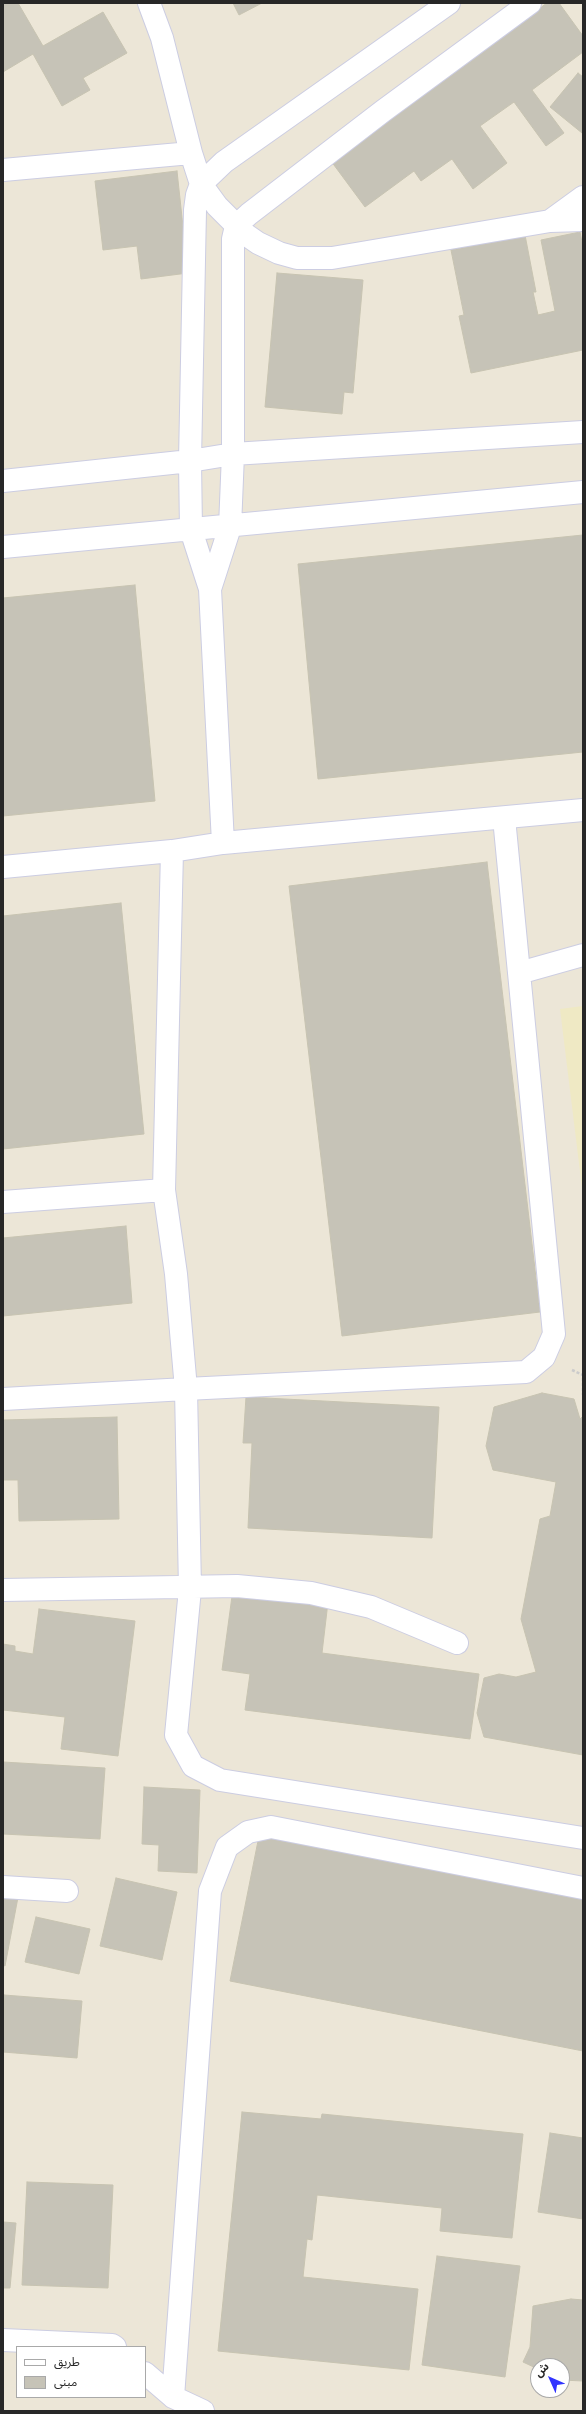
<!DOCTYPE html>
<meta charset="utf-8">
<style>
body{margin:0}
#map{position:relative;width:586px;height:2414px;overflow:hidden;background:#ece6d7;font-family:"Fira Sans Condensed","Noto Sans Arabic",sans-serif}
canvas{display:block}
.frame{position:absolute;inset:0;border:4px solid #272727;pointer-events:none}
.legend{position:absolute;left:16px;top:2346px;width:130px;height:52px;box-sizing:border-box;background:#fff;border:1px solid #a9a9a9;margin:0;padding:5px 7px;list-style:none;font-size:12px;color:#272727}
.legend li{display:flex;align-items:center;gap:8px;height:20px}
.legend b{width:20px;border:1px solid #a9a9a9}
.north{position:absolute;left:530px;top:2358px;width:40px;height:40px;box-sizing:border-box;background:#fff;border:1px solid #a9a9a9;border-radius:50%;rotate:315deg;font-size:11px;font-weight:700;line-height:16px;text-align:center;color:#272727}
.north::after{content:'';display:block;margin:auto;width:14px;height:18px;background:#3134ff;clip-path:polygon(50% 0,100% 100%,50% 72%,0 100%)}
</style>
<div id="map">
<canvas width="586" height="2414"></canvas>
<div class="frame"></div>
<ul class="legend">
<li><b style="height:5px;background:#fff"></b>طريق</li>
<li><b style="height:11px;background:#c6c3b7"></b>مبنى</li>
</ul>
<div class="north">ش</div>
</div>
<script>
const g = document.querySelector('canvas').getContext('2d');
g.lineJoin = 'round';
function fill(path, color) {
  g.fillStyle = color;
  g.fill(path, 'evenodd');
}
function toPath(rows) {
  const path = new Path2D();
  for (const r of rows) {
    path.moveTo(r[0], r[1]);
    for (let i = 2; i < r.length; i += 2) path.lineTo(r[i], r[i + 1]);
  }
  return path;
}
function strokePath(path, color, width, dash) {
  g.strokeStyle = color;
  g.lineWidth = width;
  g.lineCap = dash ? 'butt' : 'round';
  g.setLineDash(dash || []);
  g.stroke(path);
}
fill(toPath([
 [583,1006,583,1196,560,1009]
]), '#efe9c4');
const building = toPath([
 [3,3,18,3,43,46,103,12,127,53,83,78,90,90,62,106,33,54,3,72,3,3],
 [233,3,262,3,239,15,233,3],
 [547,3,559,3,583,36,583,52,532,90,564,133,546,146,514,102,480,126,507,163,473,189,452,159,421,181,414,171,365,207,331,161,547,3],
 [578,73,583,77,582,133,550,107,578,73],
 [177,171,188,273,141,279,137,246,103,250,95,181,177,171],
 [580,232,583,247,583,350,471,373,459,316,464,315,451,250,525,235,536,292,533,292,538,315,555,311,541,240,580,232],
 [277,273,363,280,353,393,344,392,342,414,265,407,277,273],
 [583,535,583,752,318,779,298,564,583,535],
 [135,585,155,801,3,816,3,598,135,585],
 [487,862,540,1312,342,1336,289,886,487,862],
 [121,903,144,1134,3,1149,3,916,121,903],
 [126,1226,132,1303,3,1316,3,1238,126,1226],
 [542,1393,574,1399,580,1419,583,1416,583,1755,484,1737,477,1713,484,1678,499,1674,516,1677,536,1672,521,1619,540,1519,550,1516,556,1482,493,1470,486,1446,494,1407,542,1393],
 [246,1397,439,1407,432,1538,248,1528,252,1443,243,1443,246,1397],
 [117,1417,119,1519,19,1521,18,1480,3,1480,3,1420,117,1417],
 [233,1589,328,1602,322,1653,479,1674,470,1739,245,1710,250,1674,222,1670,233,1589],
 [39,1609,135,1621,118,1756,61,1749,65,1717,3,1710,3,1644,15,1646,15,1651,33,1654,39,1609],
 [3,1762,105,1768,100,1839,3,1834,3,1762],
 [144,1787,200,1790,197,1873,158,1871,159,1845,142,1844,144,1787],
 [260,1831,583,1894,583,2051,230,1981,260,1831],
 [116,1878,177,1892,162,1960,100,1946,116,1878],
 [3,1889,19,1892,5,1966,3,1965,3,1889],
 [36,1917,90,1929,79,1974,25,1962,36,1917],
 [4,1995,82,2001,77,2058,3,2052,4,1995],
 [242,2112,321,2119,322,2114,523,2134,512,2238,440,2231,442,2208,317,2195,312,2240,307,2239,303,2277,418,2289,409,2370,218,2351,242,2112],
 [550,2133,583,2138,583,2219,538,2212,550,2133],
 [27,2182,113,2185,108,2288,22,2285,27,2182],
 [3,2222,16,2223,10,2288,3,2288,3,2222],
 [437,2256,520,2266,505,2377,422,2365,437,2256],
 [571,2299,583,2300,583,2381,562,2380,562,2366,538,2366,538,2369,523,2362,530,2347,533,2306,571,2299]
]);
fill(building, '#c6c3b7');
strokePath(building, '#c7c3b1', 1);
const minor = toPath([
 [149,3,162,38,191,153,201,184,217,206,245,234,258,243,279,253,297,258,332,258,550,221,583,220],
 [3,170,191,153],
 [550,221,583,197],
 [3,481,190,461,233,454,583,432],
 [3,547,583,492],
 [210,589,230,527,233,454,233,239,236,226,249,214,383,111,530,3],
 [504,818,554,1334,544,1357,526,1372,186,1389,190,1589,176,1735,193,1766,220,1780,583,1838],
 [223,843,210,589,191,530,190,461,195,210,197,195,201,184,224,162,449,3],
 [3,867,172,851,223,843,583,810],
 [519,973,583,955],
 [3,1202,164,1190],
 [3,1399,186,1389,176,1274,164,1190,172,851],
 [3,1590,237,1586,311,1593,371,1607,457,1643],
 [3,1887,67,1891],
 [3,2340,112,2345,115,2347],
 [145,2373,173,2397,203,2411],
 [173,2397,210,1891,227,1847,248,1832,271,1827,583,1888]
]);
strokePath(minor, '#cccde2', 24);
strokePath(toPath([
 [572,1370,583,1375,583,1395]
]), '#cbcbcb', 2.5, [3, 2]);
strokePath(minor, '#fff', 22);
</script>
